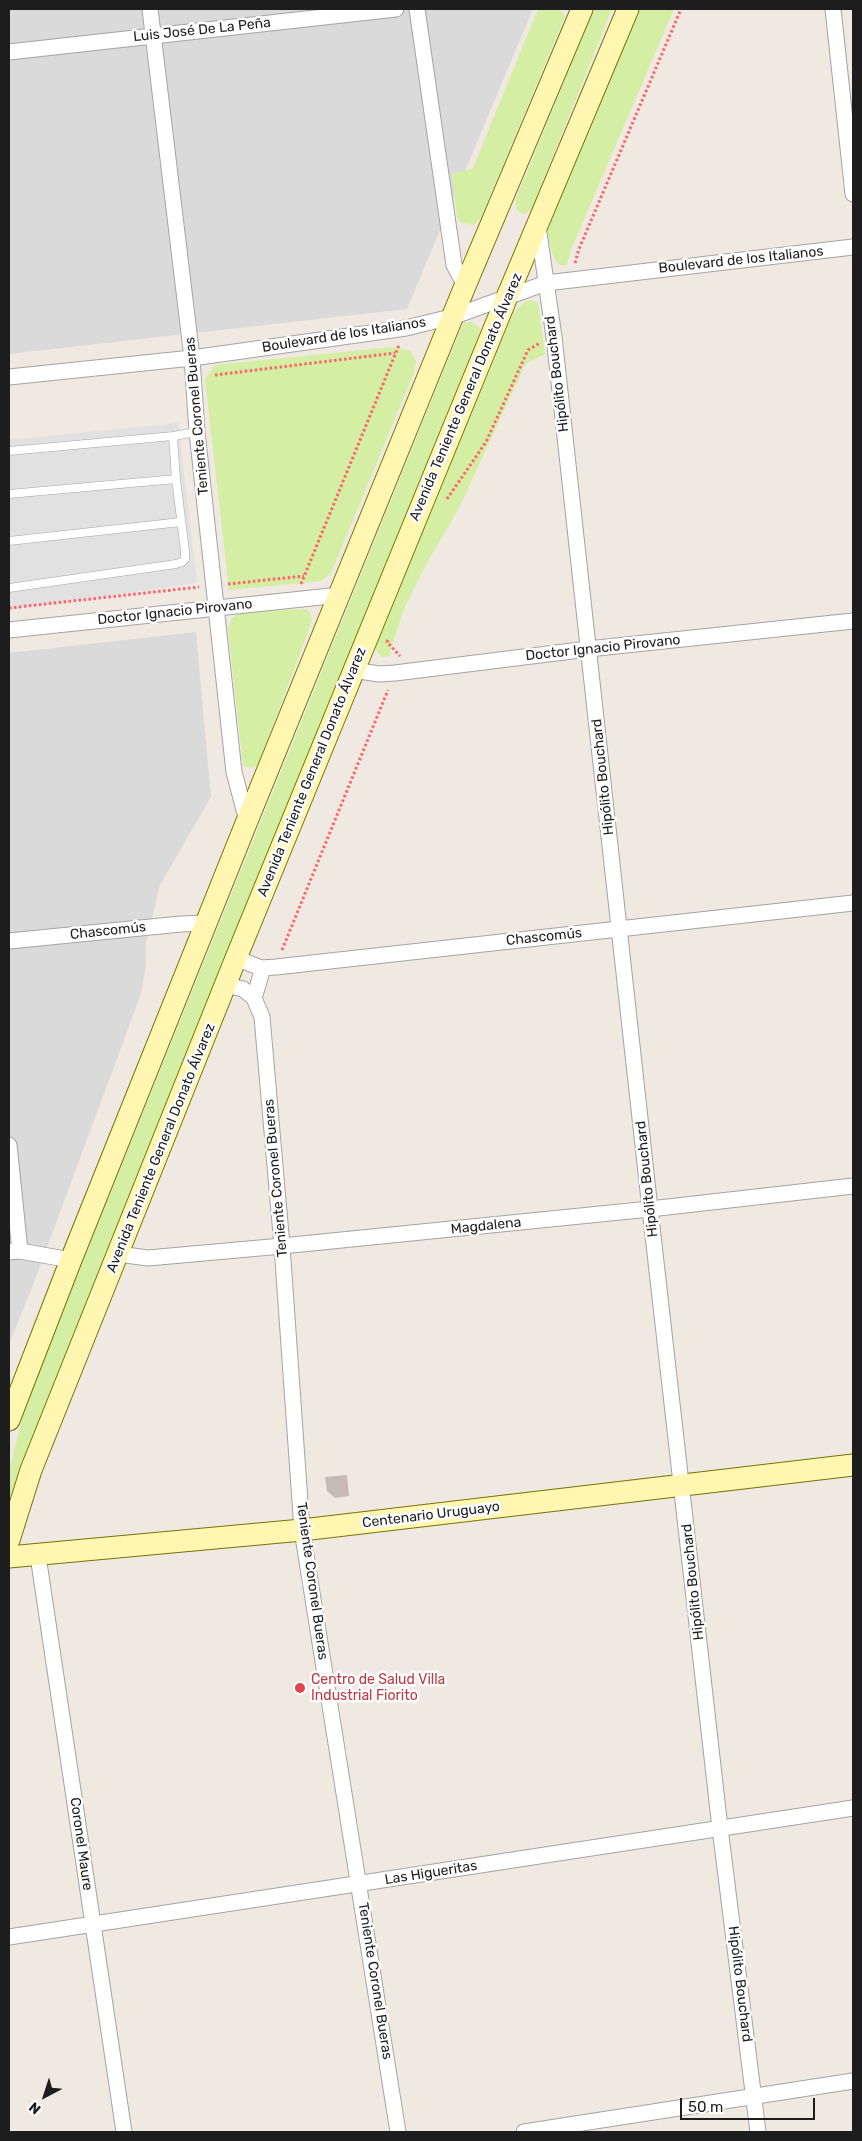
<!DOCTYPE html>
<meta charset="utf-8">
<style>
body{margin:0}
#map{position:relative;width:862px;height:2141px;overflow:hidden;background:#efe9e2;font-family:Rubik,sans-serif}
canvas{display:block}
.frame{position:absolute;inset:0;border:10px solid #1d1d1d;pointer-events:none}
.north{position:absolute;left:20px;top:2071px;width:50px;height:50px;-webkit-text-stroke:4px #fff;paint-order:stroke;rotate:220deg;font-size:14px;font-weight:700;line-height:20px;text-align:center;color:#1d1d1d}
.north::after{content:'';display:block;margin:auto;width:18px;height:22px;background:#1d1d1d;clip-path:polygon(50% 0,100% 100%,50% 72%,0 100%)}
.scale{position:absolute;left:680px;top:2098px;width:135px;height:22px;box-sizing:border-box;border:2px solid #1d1d1d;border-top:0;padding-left:6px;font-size:15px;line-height:18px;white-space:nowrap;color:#1d1d1d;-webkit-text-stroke:4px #fff;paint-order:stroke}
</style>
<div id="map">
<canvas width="862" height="2141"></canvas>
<div class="frame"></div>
<div class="north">N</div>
<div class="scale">50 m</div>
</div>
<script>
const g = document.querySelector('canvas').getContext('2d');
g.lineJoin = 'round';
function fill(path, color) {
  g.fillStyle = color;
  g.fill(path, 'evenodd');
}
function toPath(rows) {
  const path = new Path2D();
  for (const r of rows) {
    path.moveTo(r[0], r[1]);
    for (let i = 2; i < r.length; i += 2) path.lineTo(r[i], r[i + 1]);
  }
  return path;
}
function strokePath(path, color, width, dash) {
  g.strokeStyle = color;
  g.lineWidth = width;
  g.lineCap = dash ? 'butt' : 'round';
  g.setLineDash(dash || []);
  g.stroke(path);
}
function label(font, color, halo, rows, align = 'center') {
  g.font = font + ' Rubik,sans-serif';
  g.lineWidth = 5;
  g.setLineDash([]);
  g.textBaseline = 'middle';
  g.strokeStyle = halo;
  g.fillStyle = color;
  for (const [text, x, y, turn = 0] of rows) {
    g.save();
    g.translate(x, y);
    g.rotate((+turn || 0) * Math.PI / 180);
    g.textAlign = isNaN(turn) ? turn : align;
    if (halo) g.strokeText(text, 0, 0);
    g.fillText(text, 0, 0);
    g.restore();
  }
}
fill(toPath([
 [9,9,533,9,407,309,9,354],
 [196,632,211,797,160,885,146,943,146,965,141,994,33,1285,9,1344,9,653]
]), '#dbdada');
fill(toPath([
 [538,9,559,9,565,16,480,220,473,225,460,222,457,217,452,174,473,168],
 [594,9,612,9,532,208,527,213,522,214,516,209,516,199],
 [637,9,674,9,570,252,567,265,560,265,554,258,548,239,548,229],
 [531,300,538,303,545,354,526,363,459,508,424,568,404,609,390,652,391,656,382,657,376,650,376,643,514,312,523,303],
 [465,322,471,322,480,328,479,335,9,1498,9,1471,27,1399,461,328],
 [392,347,411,351,416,362,414,373,331,573,321,581,229,590,205,379,215,365],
 [306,609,310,613,312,621,258,765,252,768,243,766,228,629,232,618,240,612]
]), '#d4eea3');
fill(toPath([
 [178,423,197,583,9,610,9,440]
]), '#e1e1e1');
fill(toPath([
 [347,1475,349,1496,335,1498,327,1491,325,1477]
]), '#c7bab5');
const service = toPath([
 [9,451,173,436,197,432],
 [9,494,176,479],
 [9,541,181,522],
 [9,588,176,564,182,562,185,559,185,551,176,479,173,436]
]);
const minor = toPath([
 [150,9,192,358,197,432,234,772,247,821],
 [417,9,454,265,465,286],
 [833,9,853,194],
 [9,52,396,9],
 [538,226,554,337,650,1209,720,1828,758,2132],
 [9,377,192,358,406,328,455,316,546,283,853,247],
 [9,630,340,595],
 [353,670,379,674,395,673,588,649,853,621],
 [9,941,181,924,208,923],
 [236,958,261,968,276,967,853,903],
 [226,985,243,989,254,998,262,1017,282,1246,302,1530,398,2132],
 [254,998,263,968],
 [9,1145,20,1251],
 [9,1252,20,1251,71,1260],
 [118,1254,148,1258,282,1246,650,1209,853,1186],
 [38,1556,124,2132],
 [9,1937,853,1808],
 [524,2132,853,2081]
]);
const secondary = toPath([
 [9,1420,71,1260,247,821,465,286,582,9],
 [9,1540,31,1470,236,958,507,297,628,9],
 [9,1557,302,1530,853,1465]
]);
strokePath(service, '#a4a4a4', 9);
strokePath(minor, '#a4a4a4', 17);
strokePath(secondary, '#787300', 23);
strokePath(toPath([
 [575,263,579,249,681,9],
 [215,375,395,353],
 [447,499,486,442,528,350,540,343],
 [228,584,304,576],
 [301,584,399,345],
 [9,608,199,587],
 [388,640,387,642,400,656],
 [282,950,388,690]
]), '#ff636c', 3, [2.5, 2.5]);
strokePath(service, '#fff', 8);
strokePath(minor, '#fff', 15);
strokePath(secondary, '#fff6b1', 21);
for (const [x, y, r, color] of [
 [300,1688,6,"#e0444e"]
]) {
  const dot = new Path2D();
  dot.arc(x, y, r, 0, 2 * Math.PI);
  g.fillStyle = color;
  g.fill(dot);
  strokePath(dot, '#fff', 2);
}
label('14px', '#1d1d1d', '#fff', [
 ["Luis José De La Peña",202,30,-6],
 ["Boulevard de los Italianos",741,260,-6],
 ["Boulevard de los Italianos",344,335,-9],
 ["Hipólito Bouchard",557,374,-97],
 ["Avenida Teniente General Donato Álvarez",466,397,-67],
 ["Teniente Coronel Bueras",197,416,-95],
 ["Doctor Ignacio Pirovano",175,612,-6],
 ["Doctor Ignacio Pirovano",603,648,-6],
 ["Avenida Teniente General Donato Álvarez",312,772,-68],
 ["Hipólito Bouchard",603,777,-96],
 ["Chascomús",108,931,-6],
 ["Chascomús",544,937,-6],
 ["Avenida Teniente General Donato Álvarez",161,1148,-68],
 ["Teniente Coronel Bueras",276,1178,-95],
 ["Hipólito Bouchard",647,1179,-96],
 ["Magdalena",486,1226,-6],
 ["Centenario Uruguayo",431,1515,-7],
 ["Teniente Coronel Bueras",312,1581,82],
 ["Hipólito Bouchard",693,1582,-96],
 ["Coronel Maure",81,1844,82],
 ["Las Higueritas",431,1873,-9],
 ["Teniente Coronel Bueras",375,1981,81],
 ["Hipólito Bouchard",740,1984,83]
]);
label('14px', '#be3a42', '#fff', [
 ["Centro de Salud Villa",311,1680],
 ["Industrial Fiorito",311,1696]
], 'left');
</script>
